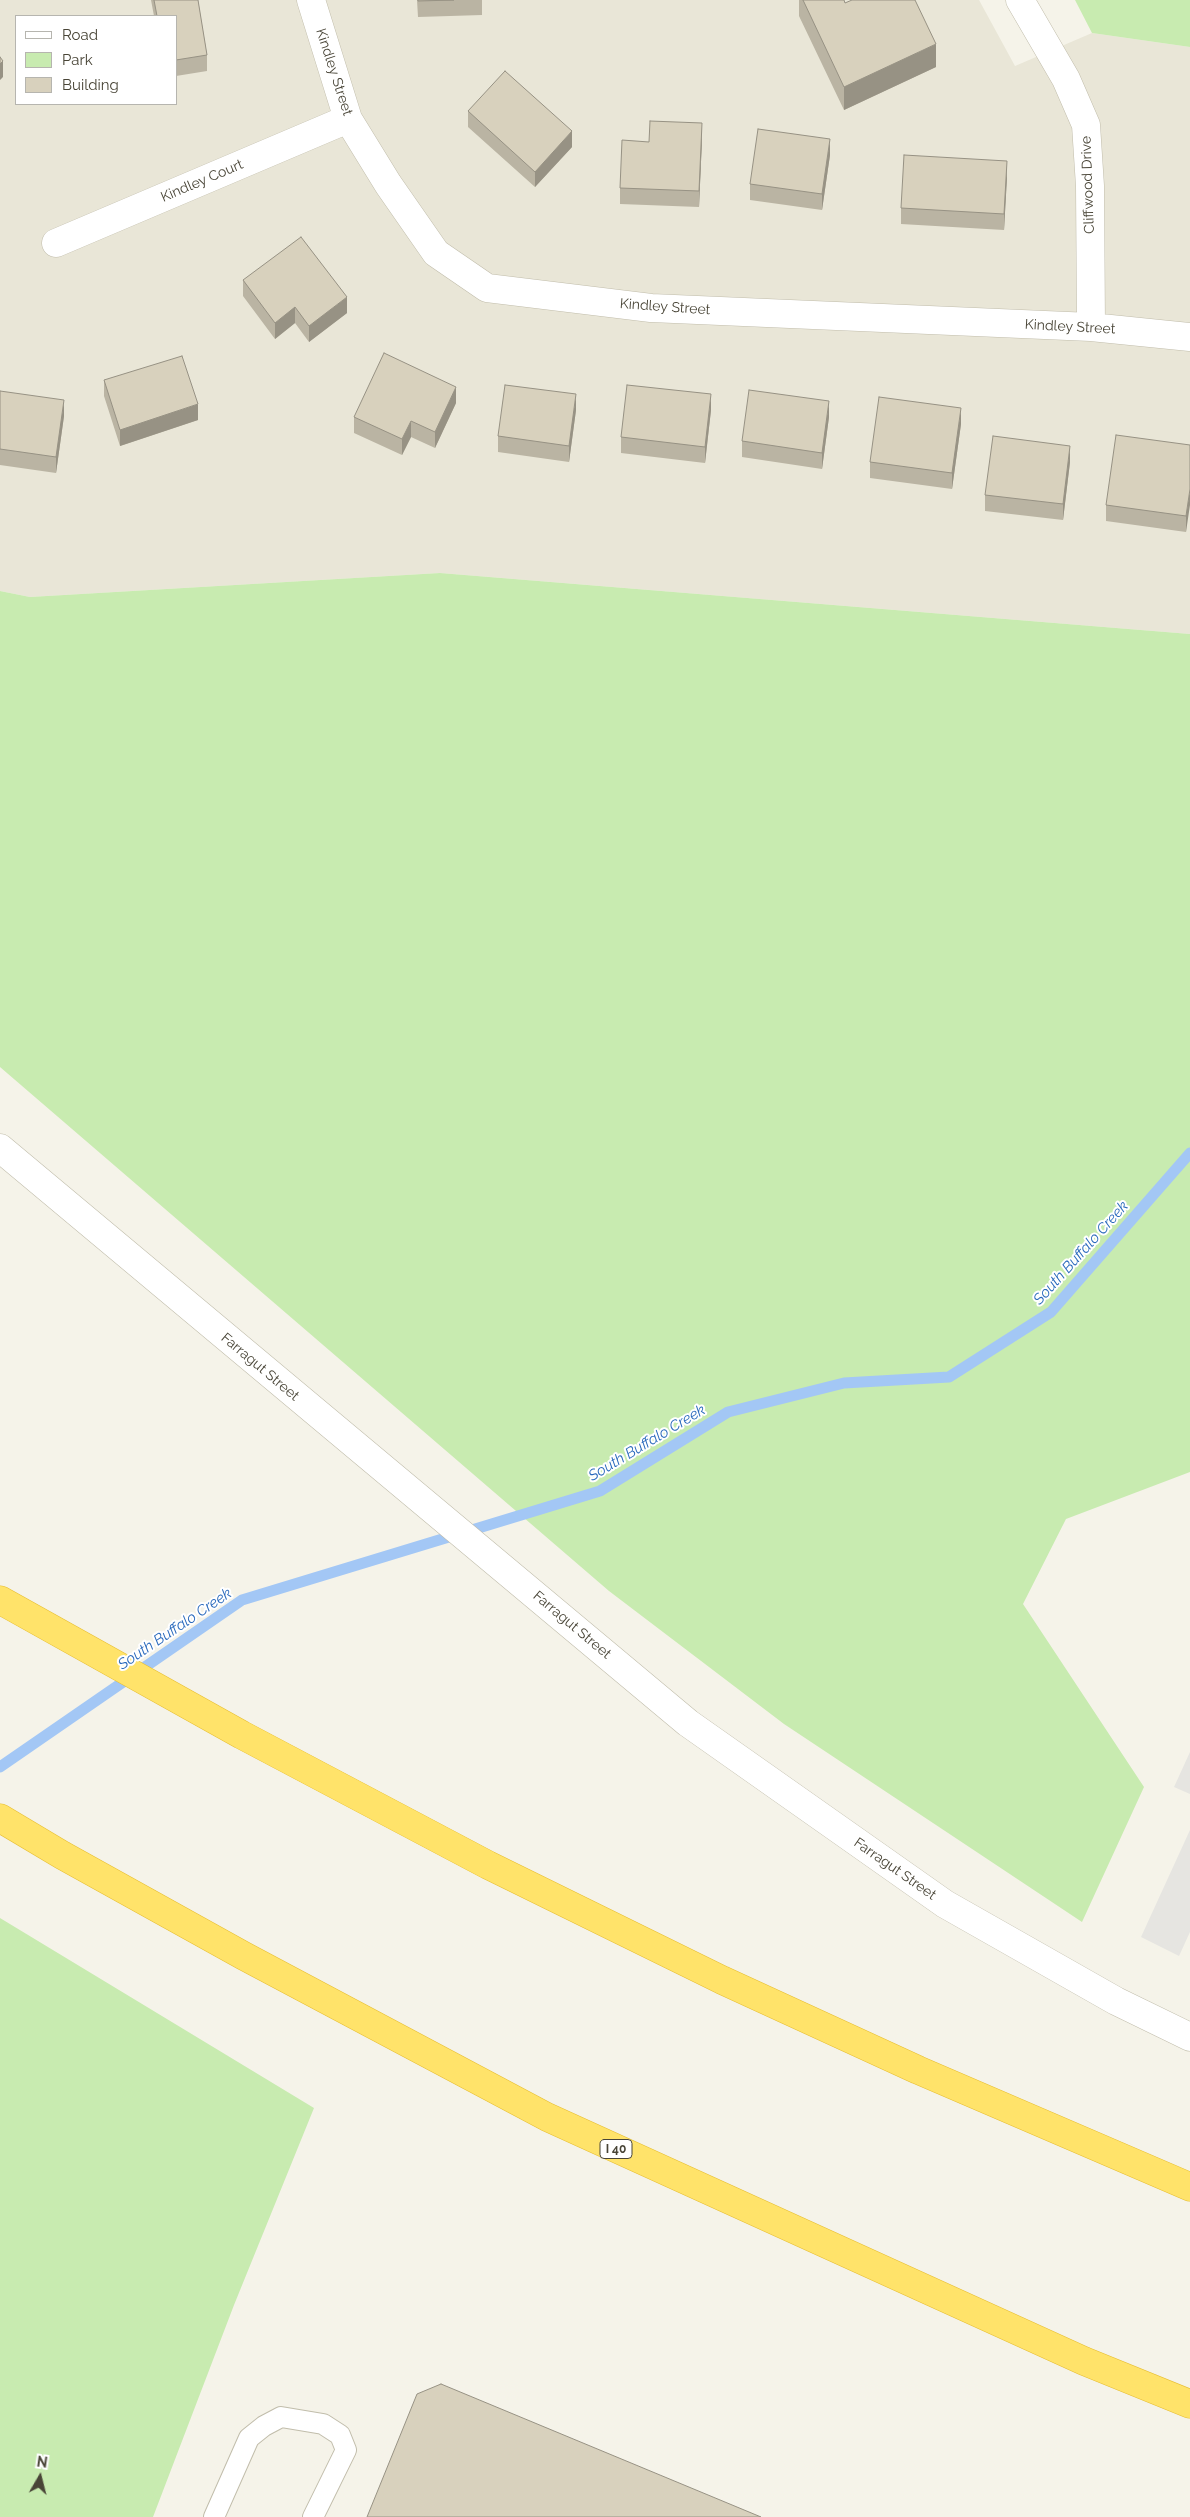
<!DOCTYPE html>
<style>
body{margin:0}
#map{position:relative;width:1190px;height:2517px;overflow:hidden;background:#f5f3e9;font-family:Raleway,sans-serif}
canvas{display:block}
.legend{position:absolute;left:15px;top:15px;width:162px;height:90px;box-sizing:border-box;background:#fff;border:1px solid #b6b5af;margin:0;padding:6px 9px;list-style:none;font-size:15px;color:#494537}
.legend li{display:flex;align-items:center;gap:10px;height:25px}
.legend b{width:25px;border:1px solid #b6b5af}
.north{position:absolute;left:15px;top:2452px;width:50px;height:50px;-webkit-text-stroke:4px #fff;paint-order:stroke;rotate:8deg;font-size:14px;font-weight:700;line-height:20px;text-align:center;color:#494537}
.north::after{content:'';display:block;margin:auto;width:18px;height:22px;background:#494537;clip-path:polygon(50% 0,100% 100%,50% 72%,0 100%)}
</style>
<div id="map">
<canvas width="1190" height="2517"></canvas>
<ul class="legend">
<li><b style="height:6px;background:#fff"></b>Road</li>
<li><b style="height:14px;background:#c8ebb0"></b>Park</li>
<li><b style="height:14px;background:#d8d1bd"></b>Building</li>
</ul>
<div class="north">N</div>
</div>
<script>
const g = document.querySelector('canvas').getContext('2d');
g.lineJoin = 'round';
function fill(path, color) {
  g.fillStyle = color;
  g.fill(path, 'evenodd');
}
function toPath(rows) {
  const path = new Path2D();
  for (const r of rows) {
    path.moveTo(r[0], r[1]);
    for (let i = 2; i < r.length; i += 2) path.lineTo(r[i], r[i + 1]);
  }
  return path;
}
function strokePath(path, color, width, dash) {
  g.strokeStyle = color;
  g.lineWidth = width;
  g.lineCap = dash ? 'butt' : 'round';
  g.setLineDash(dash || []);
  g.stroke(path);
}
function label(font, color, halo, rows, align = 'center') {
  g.font = font + ' Raleway,sans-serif';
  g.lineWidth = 4;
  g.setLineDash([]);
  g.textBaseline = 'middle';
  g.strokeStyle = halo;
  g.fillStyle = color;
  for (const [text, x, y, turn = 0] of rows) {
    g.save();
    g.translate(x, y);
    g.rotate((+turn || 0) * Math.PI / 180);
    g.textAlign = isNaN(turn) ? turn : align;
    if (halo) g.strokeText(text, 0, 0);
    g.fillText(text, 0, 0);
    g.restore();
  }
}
fill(toPath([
 [0,0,979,0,1015,66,1092,33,1190,47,1190,634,440,573,30,597,0,591],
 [16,16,176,16,176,104,16,104]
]), '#e9e6d7');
fill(toPath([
 [1075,0,1190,0,1190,47,1092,33],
 [440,573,1190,634,1190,1472,1066,1519,1023,1604,1144,1787,1082,1922,784,1724,609,1591,0,1067,0,591,30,597],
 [0,1918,314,2108,234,2305,153,2517,0,2517]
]), '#c8ebb0');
fill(toPath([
 [1190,1752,1190,1794,1174,1787],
 [1190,1830,1190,1932,1179,1956,1141,1937]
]), '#e6e5e1');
strokePath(toPath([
 [0,1767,242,1600,600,1491,728,1412,844,1383,949,1377,1051,1312,1190,1153]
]), '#a3c7f5', 11);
const lane = toPath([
 [214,2517,249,2438,264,2426,281,2417,323,2424,340,2435,346,2450,313,2517]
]);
const street = toPath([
 [311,0,348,119,388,184,436,253,487,288,651,308,1091,327,1190,337],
 [1020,0,1066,79,1086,125,1090,186,1091,327],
 [56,243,348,119],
 [0,1148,688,1723,945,1904,1116,2001,1190,2037]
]);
const highway = toPath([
 [0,1600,242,1735,488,1865,722,1980,918,2070,1190,2187],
 [0,1818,62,1855,244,1956,547,2117,1084,2361,1190,2404]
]);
strokePath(lane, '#c1bdab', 22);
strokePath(street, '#c1bdab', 29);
strokePath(highway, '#e6bd32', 29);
strokePath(lane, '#fff', 20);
strokePath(street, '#fff', 28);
strokePath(highway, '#ffe36a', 28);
fill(toPath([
 [151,0,198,0,207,55,207,71,176,76,176,16,154,16],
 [417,0,482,0,482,15,418,17],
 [799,0,844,0,845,3,936,67,844,110,799,16],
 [468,111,572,147,535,187,468,127],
 [702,139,699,207,620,204,620,188,649,142],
 [830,155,822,210,750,200,750,184],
 [1007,177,1004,230,901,224,901,208],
 [243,280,347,313,309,342,295,323,275,339,243,296],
 [104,380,198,420,120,446,104,396],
 [0,391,64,416,56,473,0,465],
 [456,403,435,448,411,437,402,455,354,433,354,417],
 [576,410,569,462,498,452,498,436],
 [711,410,705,463,621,453,621,437],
 [829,417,822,469,742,457,742,441],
 [961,424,952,489,870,478,870,462],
 [1190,445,1186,532,1106,521,1106,505],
 [1070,462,1063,520,985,511,985,495]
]), '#bab4a3');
fill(toPath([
 [936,44,936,67,844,110,844,87],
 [3,61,3,77,0,80,0,64],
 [702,123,702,139,699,207,699,191],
 [572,131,572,147,535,187,535,172],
 [830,139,830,155,822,210,822,194],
 [1007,161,1007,177,1004,230,1004,214],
 [347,297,347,313,309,342,309,326],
 [295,307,295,323,275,339,275,323],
 [456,387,456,403,435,448,435,432],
 [576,394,576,410,569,462,569,446],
 [711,394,711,410,705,463,705,447],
 [64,400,64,416,56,473,56,457],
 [829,401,829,417,822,469,822,453],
 [198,404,198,420,120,446,120,430],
 [961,408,961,424,952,489,952,473],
 [411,421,411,437,402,455,402,439],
 [1070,446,1070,462,1063,520,1063,504],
 [1190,489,1190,505,1186,532,1186,516]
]), '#979284');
const building = toPath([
 [154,0,198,0,207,55,176,60,176,16,157,16,154,0],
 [418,0,454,0,418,1,418,0],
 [803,0,844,0,845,3,852,0,915,0,936,44,844,87,803,0],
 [0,57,3,61,0,64,0,57],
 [505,71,572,131,535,172,468,111,505,71],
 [650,121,702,123,699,191,620,188,622,140,649,142,650,121],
 [758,129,830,139,822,194,750,184,758,129],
 [904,155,1007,161,1004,214,901,208,904,155],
 [301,237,347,297,309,326,295,307,275,323,243,280,301,237],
 [384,353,456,387,435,432,411,421,402,439,354,417,384,353],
 [182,356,198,404,120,430,104,380,182,356],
 [505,385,576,394,569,446,498,436,505,385],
 [627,385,711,394,705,447,621,437,627,385],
 [749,390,829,401,822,453,742,441,749,390],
 [0,391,64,400,56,457,0,449,0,391],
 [879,397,961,408,952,473,870,462,879,397],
 [1116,435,1190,445,1190,489,1186,516,1106,505,1116,435],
 [993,436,1070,446,1063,504,985,495,993,436],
 [441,2384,761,2517,367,2517,417,2394,441,2384]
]);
fill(building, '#d8d1bd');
strokePath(building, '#979284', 1);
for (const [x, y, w] of [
 [616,2149,32]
]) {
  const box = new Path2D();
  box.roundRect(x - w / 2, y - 9.5, w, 19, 4);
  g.fillStyle = '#fff';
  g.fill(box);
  strokePath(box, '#494537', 1);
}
label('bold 12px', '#494537', null, [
 ["I 40",616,2149]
]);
label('14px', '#494537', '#fff', [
 ["Kindley Street",334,72,72],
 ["Kindley Court",202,181,-23],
 ["Cliffwood Drive",1088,185,-92],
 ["Kindley Street",665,307,4],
 ["Kindley Street",1070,327,3],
 ["Farragut Street",260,1367,40],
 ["Farragut Street",572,1625,40],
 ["Farragut Street",895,1869,35]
]);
label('italic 15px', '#2969bc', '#fff', [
 ["South Buffalo Creek",1081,1253,-48],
 ["South Buffalo Creek",647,1443,-31],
 ["South Buffalo Creek",175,1629,-34]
]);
</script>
